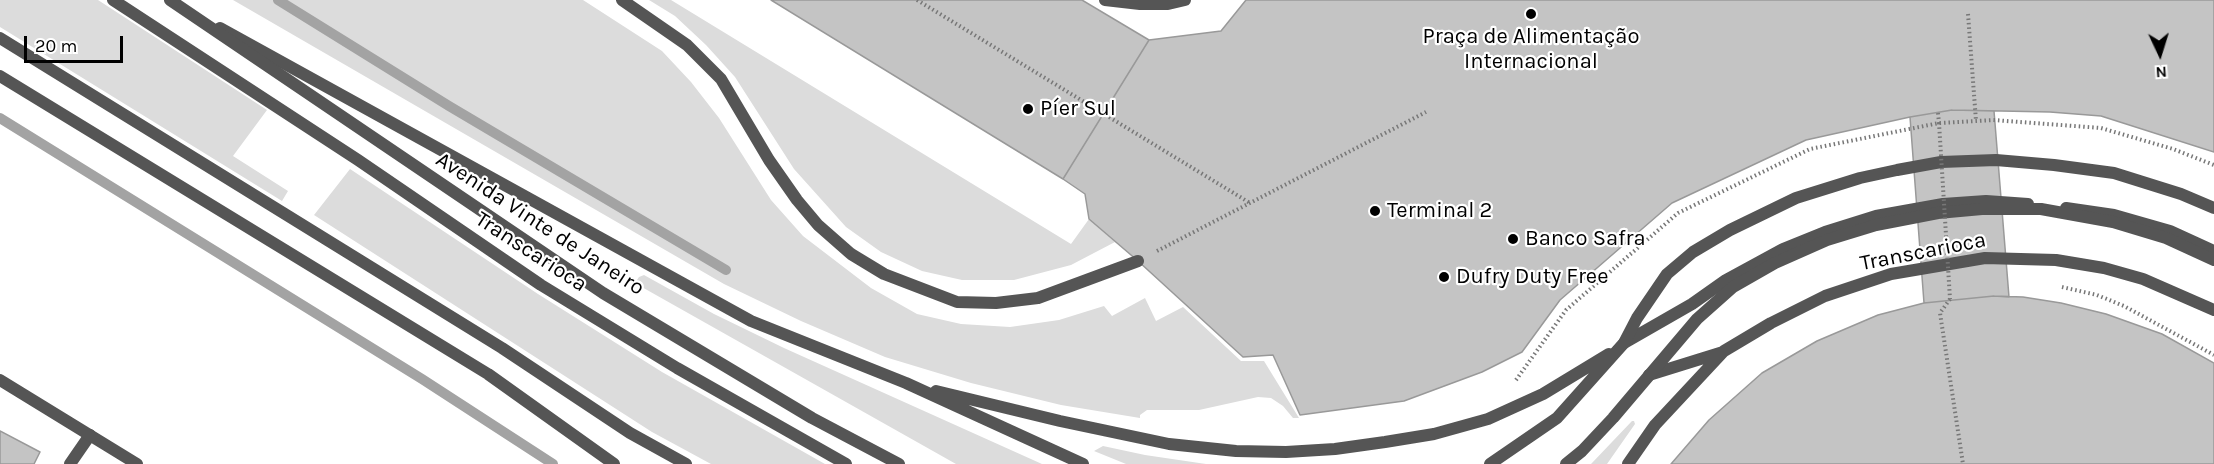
<!DOCTYPE html>
<meta charset="utf-8">
<style>
body{margin:0}
#map{position:relative;width:2214px;height:464px;overflow:hidden;background:#fff;font-family:Karla,sans-serif}
canvas{display:block}
.north{position:absolute;left:2130px;top:24px;width:60px;height:60px;-webkit-text-stroke:4px #fff;paint-order:stroke;rotate:176deg;font-size:16px;font-weight:700;line-height:24px;text-align:center;color:#000}
.north::after{content:'';display:block;margin:auto;width:21px;height:27px;background:#000;clip-path:polygon(50% 0,100% 100%,50% 72%,0 100%)}
.scale{position:absolute;left:24px;top:36px;width:99px;height:27px;box-sizing:border-box;border:3px solid #000;border-top:0;padding-left:8px;font-size:18px;line-height:21px;white-space:nowrap;color:#000;-webkit-text-stroke:4px #fff;paint-order:stroke}
</style>
<div id="map">
<canvas width="2214" height="464"></canvas>
<div class="north">N</div>
<div class="scale">20 m</div>
</div>
<script>
const g = document.querySelector('canvas').getContext('2d');
g.lineJoin = 'round';
function fill(path, color) {
  g.fillStyle = color;
  g.fill(path, 'evenodd');
}
function toPath(rows) {
  const path = new Path2D();
  for (const r of rows) {
    path.moveTo(r[0], r[1]);
    for (let i = 2; i < r.length; i += 2) path.lineTo(r[i], r[i + 1]);
  }
  return path;
}
function strokePath(path, color, width, dash) {
  g.strokeStyle = color;
  g.lineWidth = width;
  g.lineCap = dash ? 'butt' : 'round';
  g.setLineDash(dash || []);
  g.stroke(path);
}
function label(font, color, halo, rows, align = 'center') {
  g.font = font + ' Karla,sans-serif';
  g.lineWidth = 4.5;
  g.setLineDash([]);
  g.textBaseline = 'middle';
  g.strokeStyle = halo;
  g.fillStyle = color;
  for (const [text, x, y, turn = 0] of rows) {
    g.save();
    g.translate(x, y);
    g.rotate((+turn || 0) * Math.PI / 180);
    g.textAlign = isNaN(turn) ? turn : align;
    if (halo) g.strokeText(text, 0, 0);
    g.fillText(text, 0, 0);
    g.restore();
  }
}
fill(toPath([
 [0,0,98,0,267,110,233,156,288,191,282,201,0,27],
 [233,0,583,0,662,51,691,82,719,118,771,200,803,236,871,288,917,314,961,324,1010,327,1059,320,1104,306,1112,316,1145,298,1156,321,1183,307,1241,361,1264,361,1299,418,1293,418,1283,406,1271,398,1258,397,1199,410,1147,410,1140,415,1140,418,1061,405,971,383,885,357,801,321,724,284],
 [649,0,671,0,1071,244,1089,219,1115,242,1071,265,1014,280,962,280,922,271,881,252,846,227,794,169,735,77,706,45,675,16],
 [350,169,538,294,662,372,825,464,711,464,652,432,314,215],
 [644,275,714,314,784,348,1042,464,956,464,640,286,637,280,639,277],
 [1632,421,1634,421,1635,424,1607,464,1591,464],
 [1103,446,1145,455,1206,464,1126,464,1094,451]
]), '#dcdcdc');
strokePath(toPath([
 [278,0,449,106,726,270],
 [0,118,422,379,553,464]
]), '#a3a3a3', 10);
const building = toPath([
 [771,0,1082,0,1149,40,1063,179,771,0],
 [1246,0,2214,0,2214,152,2101,116,2050,112,1952,110,1910,117,1806,140,1672,203,1560,300,1522,352,1482,372,1404,401,1300,415,1273,355,1243,357,1138,261,1089,219,1085,194,1063,179,1149,40,1221,31,1246,0],
 [1952,110,1994,111,2009,297,1994,296,1924,303,1910,117,1952,110],
 [1994,296,2023,297,2061,303,2106,314,2162,334,2214,363,2214,464,1671,464,1709,420,1762,373,1817,341,1878,315,1924,303,1994,296],
 [0,431,40,452,34,464,0,464,0,431]
]);
fill(building, '#c4c4c4');
strokePath(building, '#999', 1.5);
strokePath(toPath([
 [917,0,1250,203],
 [1968,14,1976,121],
 [1938,113,1939,123],
 [1157,251,1426,112],
 [2062,287,2097,295,2124,306,2214,355],
 [1950,299,1940,313,1963,464],
 [1516,380,1566,310,1678,213,1810,149,1939,123,1993,120,2101,128,2173,149,2214,165]
]), '#777', 4, [1.5, 3]);
strokePath(toPath([
 [113,0,358,160,541,285,677,368,846,464],
 [622,0,687,45,721,79,769,160,797,200,818,225,851,254,884,274,957,302,996,303,1038,298,1138,261],
 [1105,0,1140,4,1168,4,1185,0],
 [0,38,502,348,630,433,686,464],
 [2066,208,2114,215,2170,231,2214,251],
 [1624,343,1692,304,1726,280,1783,249,1825,232,1876,216,1943,204,1986,201,2028,204],
 [1649,375,1723,352],
 [70,464,90,435],
 [1628,464,1655,425,1724,351,1771,323,1825,296,1891,274,1985,258,2056,260,2104,268,2143,279,2214,310]
]), '#555', 12);
strokePath(toPath([
 [220,28,751,321,906,383,1083,464],
 [0,380,137,464],
 [936,391,1060,421,1169,444,1236,451,1286,452,1335,449,1385,442,1434,434,1488,419,1543,394,1609,354],
 [1490,464,1557,418,1624,343,1637,318,1667,274,1693,252,1730,230,1796,198,1860,178,1897,170,1941,162,1996,160,2054,165,2114,173,2181,194,2214,208],
 [1566,464,1582,451,1613,418,1697,319,1733,287,1775,263,1827,240,1876,225,1938,213,1982,209,2041,209,2113,222,2166,238,2214,260]
]), '#555', 12);
strokePath(toPath([
 [170,0,603,293,812,418,899,464],
 [0,76,488,374,614,464]
]), '#555', 12);
strokePath(toPath([
 [1939,123,1950,299]
]), '#777', 4, [1.5, 3]);
for (const [x, y, r, color] of [
 [1531,14,6,"#000"],
 [1028,109,6,"#000"],
 [1375,211,6,"#000"],
 [1513,239,6,"#000"],
 [1444,277,6,"#000"]
]) {
  const dot = new Path2D();
  dot.arc(x, y, r, 0, 2 * Math.PI);
  g.fillStyle = color;
  g.fill(dot);
  strokePath(dot, '#fff', 2);
}
label('22px', '#000', '#fff', [
 ["Praça de Alimentação",1531,37,"center"],
 ["Internacional",1531,62,"center"],
 ["Píer Sul",1040,109],
 ["Terminal 2",1387,211],
 ["Banco Safra",1525,239],
 ["Dufry Duty Free",1456,277]
], 'left');
label('22px', '#000', '#fff', [
 ["Avenida Vinte de Janeiro",540,224,33],
 ["Transcarioca",531,252,33],
 ["Transcarioca",1923,252,-11]
]);
</script>
